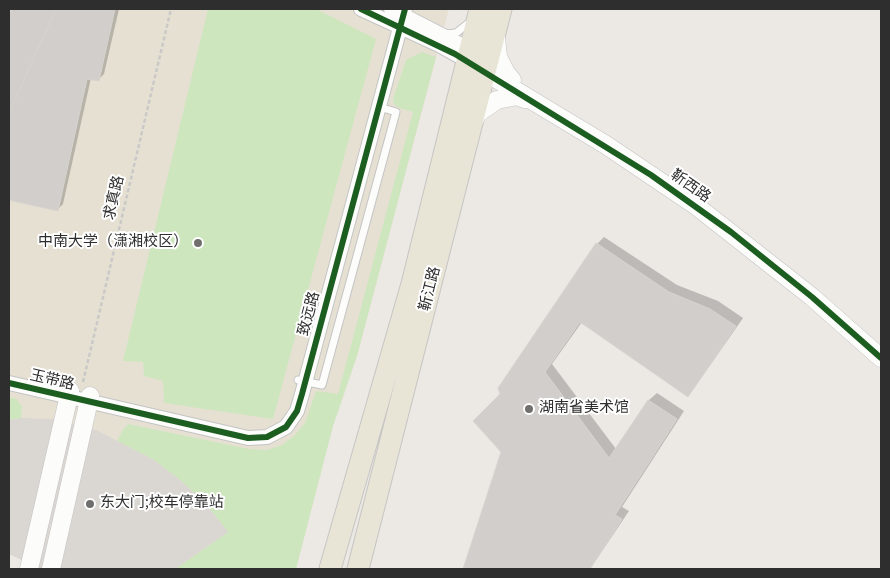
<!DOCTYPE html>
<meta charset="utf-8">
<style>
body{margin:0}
#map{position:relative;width:890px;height:578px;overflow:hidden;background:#ece8e4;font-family:"Source Sans 3",sans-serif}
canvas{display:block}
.frame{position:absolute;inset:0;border:10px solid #2e2e2e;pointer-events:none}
</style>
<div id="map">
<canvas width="890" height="578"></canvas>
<div class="frame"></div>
</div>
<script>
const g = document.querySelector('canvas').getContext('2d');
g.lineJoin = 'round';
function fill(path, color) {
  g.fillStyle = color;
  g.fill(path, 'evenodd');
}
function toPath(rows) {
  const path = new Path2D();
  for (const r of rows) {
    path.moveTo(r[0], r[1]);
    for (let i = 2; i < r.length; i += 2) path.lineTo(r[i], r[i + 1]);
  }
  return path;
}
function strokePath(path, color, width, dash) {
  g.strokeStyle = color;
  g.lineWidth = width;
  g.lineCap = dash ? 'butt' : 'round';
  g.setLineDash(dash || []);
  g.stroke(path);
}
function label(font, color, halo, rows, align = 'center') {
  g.font = font + ' "Source Sans 3","Noto Sans SC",sans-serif';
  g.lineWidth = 4;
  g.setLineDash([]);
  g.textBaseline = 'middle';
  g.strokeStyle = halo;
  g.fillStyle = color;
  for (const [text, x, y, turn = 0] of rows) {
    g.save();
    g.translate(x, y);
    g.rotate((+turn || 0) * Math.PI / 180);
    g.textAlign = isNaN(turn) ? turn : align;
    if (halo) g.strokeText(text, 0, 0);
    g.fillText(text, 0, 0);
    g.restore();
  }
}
fill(toPath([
 [9,9,449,9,357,356,333,426,296,569,41,569,9,554]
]), '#e6e0d3');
fill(toPath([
 [208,9,316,9,376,39,273,419,164,403,163,381,144,376,143,362,123,361],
 [422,52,436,57,357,356,333,426,296,569,175,569,228,532,205,503,180,480,154,460,117,441,122,431,128,424,249,449,267,450,282,445,295,435,305,423,316,391,338,394,413,112,399,108,394,104,393,99,406,60],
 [9,397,16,399,22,406,21,418,9,420]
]), '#cee6be');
fill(toPath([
 [21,418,53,419,96,430,154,460,180,480,205,503,228,532,175,569,41,569,9,554,9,420]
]), '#dad6d2');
fill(toPath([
 [13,9,119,9,104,74,98,80,91,78,63,204,57,210,9,199,9,19],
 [604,237,677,285,718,301,743,318,695,387,688,395,582,322,552,364,616,449,649,400,657,393,684,411,622,507,629,511,590,569,464,569,502,452,501,395,597,244]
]), '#0003');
const building = toPath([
 [12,9,56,9,9,113,9,16,12,9],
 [56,9,115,9,99,81,87,79,58,211,9,200,9,113,56,9],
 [596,243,669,292,710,309,736,326,688,397,580,322,545,372,609,458,648,400,677,419,615,515,622,519,590,569,463,569,501,452,473,421,500,394,498,388,596,243]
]);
fill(building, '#d1cecb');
strokePath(building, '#d7d4d0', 1);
const service = toPath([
 [445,34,456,33,470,22],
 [298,380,322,385,396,112,376,106]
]);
const minor = toPath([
 [361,9,439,45,466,60],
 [391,9,469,49],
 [9,383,248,438,267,437,286,427,297,411,302,394,405,9]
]);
const tertiary = toPath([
 [496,38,498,57,506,73,512,80],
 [475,66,606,145,695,205,812,297,881,358],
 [472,124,478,113,497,100,517,96,525,99],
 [29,569,70,391],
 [51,569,90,396]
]);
const primary = toPath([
 [330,569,412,284,480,9],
 [358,569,501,9]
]);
strokePath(service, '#c5c4c5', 9);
strokePath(minor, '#c5c4c5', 16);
strokePath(tertiary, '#c5c4c5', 19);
strokePath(primary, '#c6c5c4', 23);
strokePath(toPath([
 [83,382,171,9]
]), '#c9c9c8', 2.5, [4, 2.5]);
strokePath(service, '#fcfcfb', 7);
strokePath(minor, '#fcfcfb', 14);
strokePath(tertiary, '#fcfcfb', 18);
strokePath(primary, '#e8e4d6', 21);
strokePath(toPath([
 [361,9,455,54,651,175,731,232,812,297,881,358],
 [9,383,248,438,267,437,286,427,297,411,302,394,405,9]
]), '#1b5e20', 6);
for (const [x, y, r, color] of [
 [198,243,5,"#706f6e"],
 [529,409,5,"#706f6e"],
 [90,504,5,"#706f6e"]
]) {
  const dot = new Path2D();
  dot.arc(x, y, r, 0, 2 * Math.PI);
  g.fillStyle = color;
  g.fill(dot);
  strokePath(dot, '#fff', 2);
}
label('15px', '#2e2e2e', '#fff', [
 ["靳西路",690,187,35],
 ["求真路",115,198,-77],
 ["靳江路",431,289,-76],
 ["致远路",310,314,-75],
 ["玉带路",52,381,13]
]);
label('15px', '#2e2e2e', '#fff', [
 ["中南大学（潇湘校区）",188,243,"right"],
 ["湖南省美术馆",539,409],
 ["东大门;校车停靠站",100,504]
], 'left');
</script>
